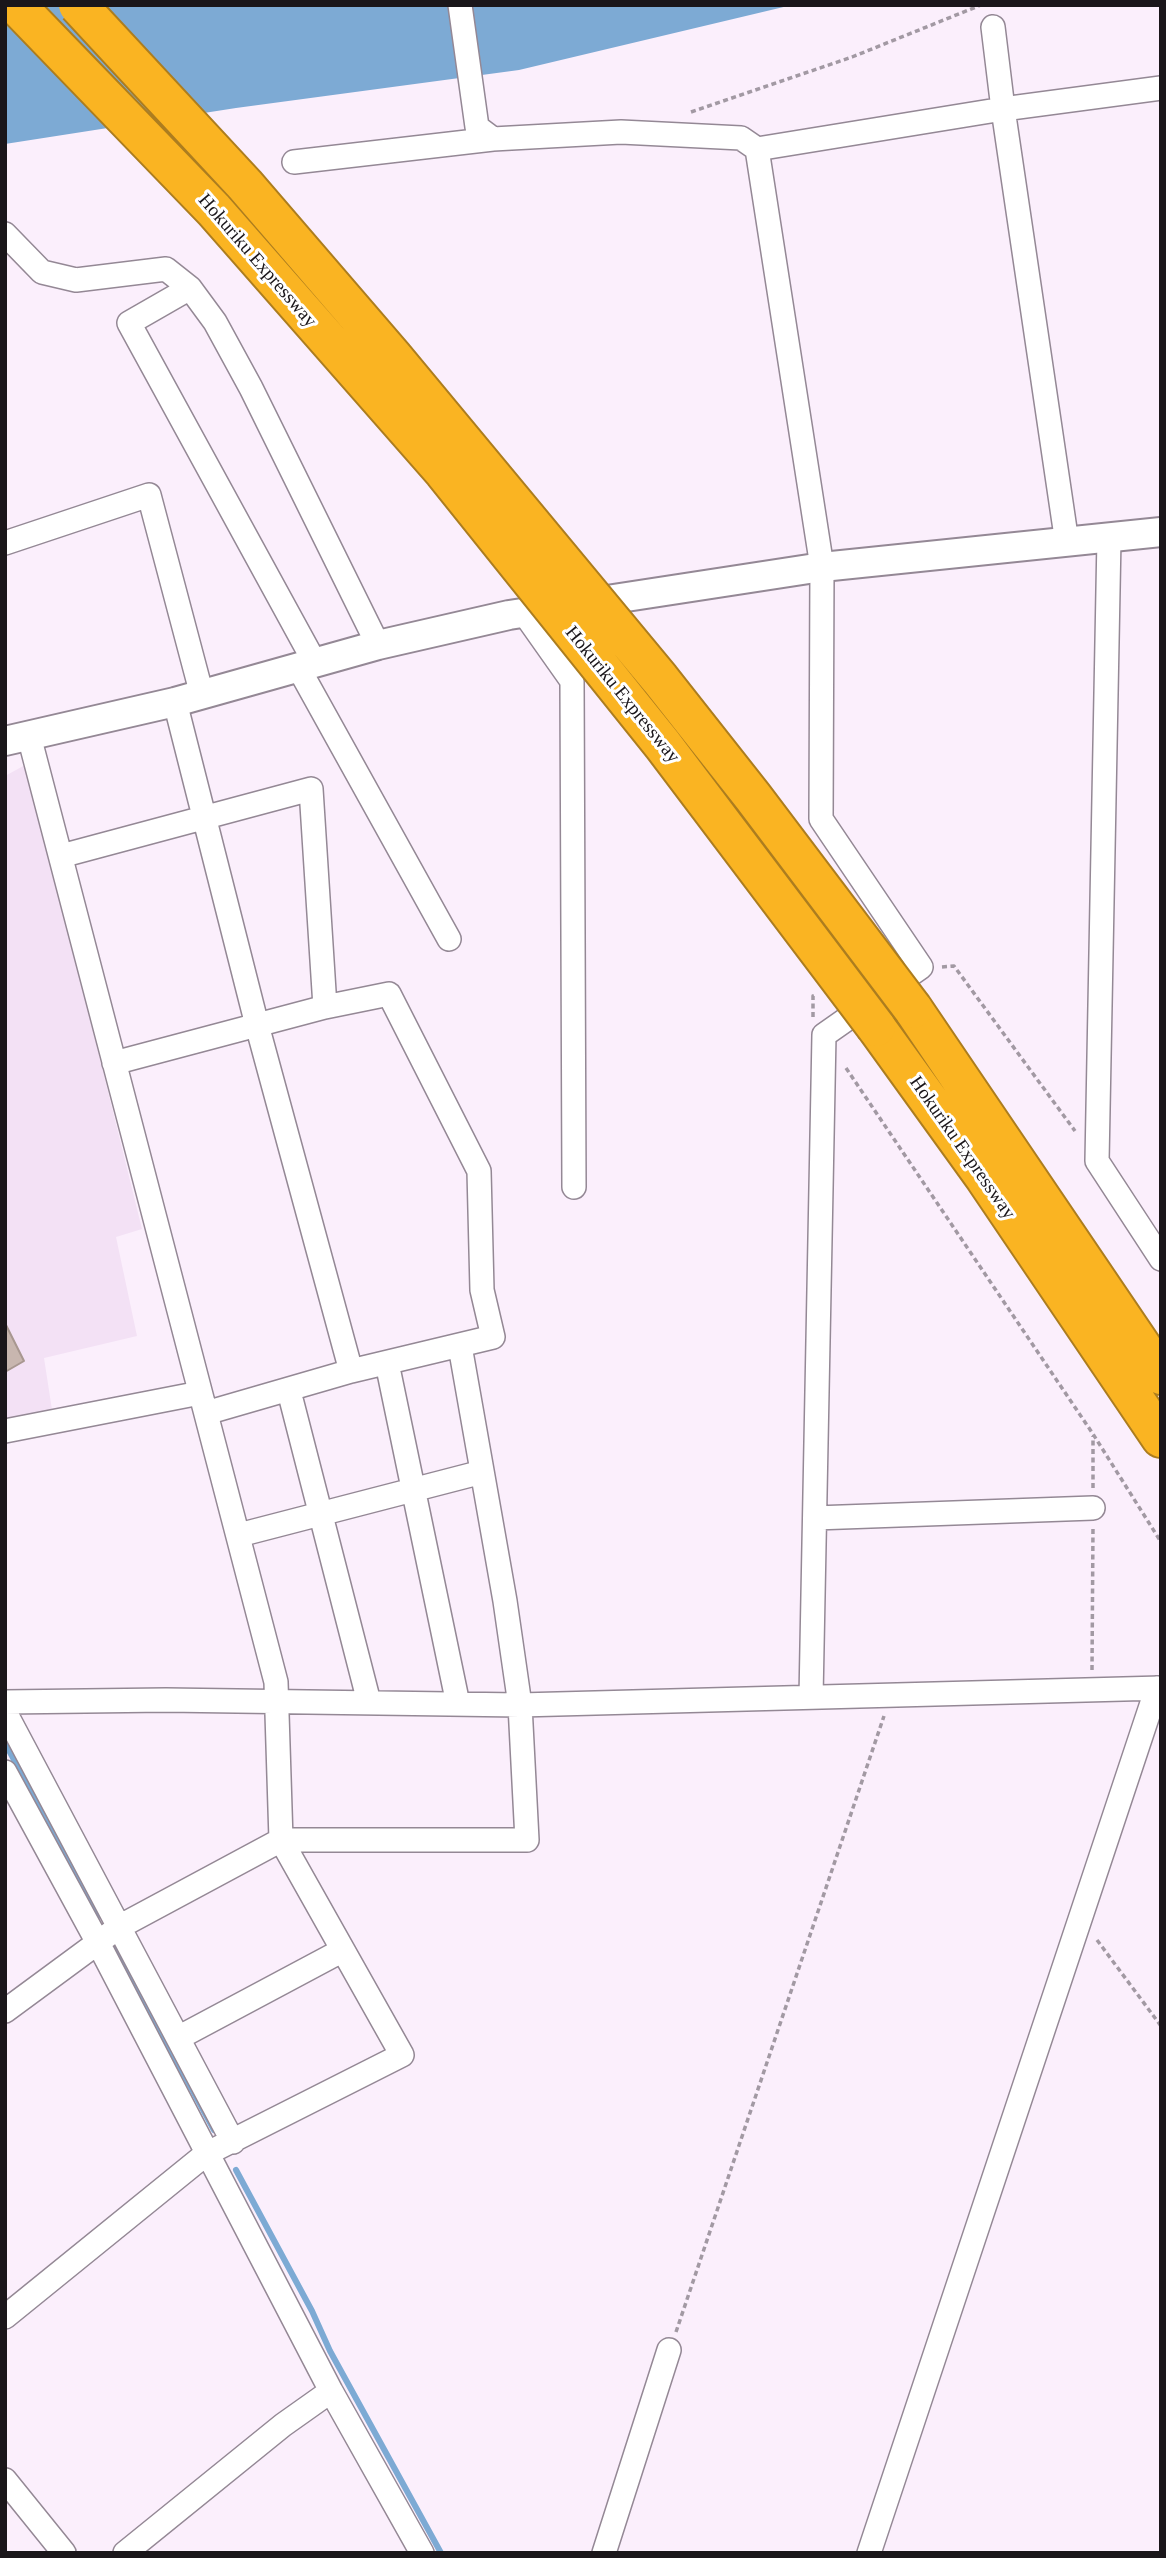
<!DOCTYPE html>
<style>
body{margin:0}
#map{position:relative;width:1166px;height:2558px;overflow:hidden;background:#fbeffc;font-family:"Times New Roman",serif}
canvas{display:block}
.frame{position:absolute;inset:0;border:7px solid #1a161a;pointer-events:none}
</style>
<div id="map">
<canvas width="1166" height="2558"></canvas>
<div class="frame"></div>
</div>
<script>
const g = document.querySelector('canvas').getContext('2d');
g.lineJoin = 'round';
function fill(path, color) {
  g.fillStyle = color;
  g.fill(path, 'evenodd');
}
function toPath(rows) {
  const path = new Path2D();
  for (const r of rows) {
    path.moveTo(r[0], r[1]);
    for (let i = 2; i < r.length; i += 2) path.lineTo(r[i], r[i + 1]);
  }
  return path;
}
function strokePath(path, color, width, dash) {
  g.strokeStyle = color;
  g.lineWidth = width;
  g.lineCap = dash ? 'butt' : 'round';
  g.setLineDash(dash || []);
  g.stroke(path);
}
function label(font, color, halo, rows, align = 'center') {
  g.font = font + ' "Times New Roman",serif';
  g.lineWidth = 6;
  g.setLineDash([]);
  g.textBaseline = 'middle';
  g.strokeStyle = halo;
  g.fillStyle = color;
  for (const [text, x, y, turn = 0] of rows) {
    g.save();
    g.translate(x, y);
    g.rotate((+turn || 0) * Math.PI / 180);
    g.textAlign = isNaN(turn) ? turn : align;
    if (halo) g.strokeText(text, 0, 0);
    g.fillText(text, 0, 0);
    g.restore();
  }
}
fill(toPath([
 [27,764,142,1229,116,1237,137,1336,44,1358,52,1410,5,1420,5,776]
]), '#f3e1f5');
fill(toPath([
 [5,5,792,5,519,70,236,108,5,144]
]), '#7daad4');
strokePath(toPath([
 [5,1743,98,1916],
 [113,1943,214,2130],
 [236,2170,312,2311,330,2351,441,2553]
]), '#7daad4', 6);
const building = toPath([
 [5,1323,24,1361,5,1372,5,1323]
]);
fill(building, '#c8b6af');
strokePath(building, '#a89790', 2);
const minor = toPath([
 [460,5,477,127,493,139,621,132,741,138,757,149,822,567,821,819,921,967,824,1035,811,1697],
 [993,27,1003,109,1067,543],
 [757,149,1003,109,1161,88],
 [294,162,493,139],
 [5,234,42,272,76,280,166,269,190,288,215,322,251,388,378,645],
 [190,288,129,323,315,663],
 [1109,538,1097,1161,1161,1259],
 [5,543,149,495,202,695],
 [524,613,572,681,574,1187],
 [298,667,449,939],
 [175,702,257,1025,351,1371],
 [61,856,311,789,325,1007],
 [114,1063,325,1007,389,994,479,1171,482,1290,493,1337,351,1371,206,1413],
 [387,1363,458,1704],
 [289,1391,369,1702],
 [5,1431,200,1393],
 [815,1518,1093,1508],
 [239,1535,482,1472],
 [5,1702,166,1700,520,1705,1161,1688],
 [5,1712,233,2142],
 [5,1772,97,1941,331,2391,422,2553],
 [5,2011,119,1927,281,1840,527,1840,520,1705,505,1601,460,1346],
 [178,2038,343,1950],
 [5,2317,206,2154,402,2055,281,1840,276,1682,29,736],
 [5,2480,64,2553],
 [125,2553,283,2425,331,2391],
 [604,2553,669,2350],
 [869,2553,1157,1688]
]);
const tertiary = toPath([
 [5,741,175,702,378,645,509,615,822,567,1161,532]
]);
const motorway = toPath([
 [913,1009,1161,1375],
 [876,1027,985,1178,1161,1438]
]);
strokePath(minor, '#948895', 26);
strokePath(tertiary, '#948895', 32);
strokePath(motorway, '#ac7d1f', 42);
strokePath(toPath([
 [691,112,852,57,981,5],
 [942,967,954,966,1075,1131],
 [813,1017,813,996,816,995],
 [846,1068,1093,1434,1161,1542],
 [1093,1488,1093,1436],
 [1092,1670,1093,1527],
 [1097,1940,1161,2026],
 [676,2332,884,1716]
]), '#a299a3', 3.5, [5, 3.5]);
strokePath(minor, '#fff', 23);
strokePath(tertiary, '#fff', 28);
strokePath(motorway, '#fab422', 38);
const motorwayBridge = toPath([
 [16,5,214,210,444,472,663,745,876,1027],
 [78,5,245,185,393,357,660,679,753,797,913,1009]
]);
strokePath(motorwayBridge, '#ac7d1f', 42, []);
strokePath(motorwayBridge, '#fab422', 38);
label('19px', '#1a161a', '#fff', [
 ["Hokuriku Expressway",257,261,49],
 ["Hokuriku Expressway",622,695,51],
 ["Hokuriku Expressway",962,1148,55]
]);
</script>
